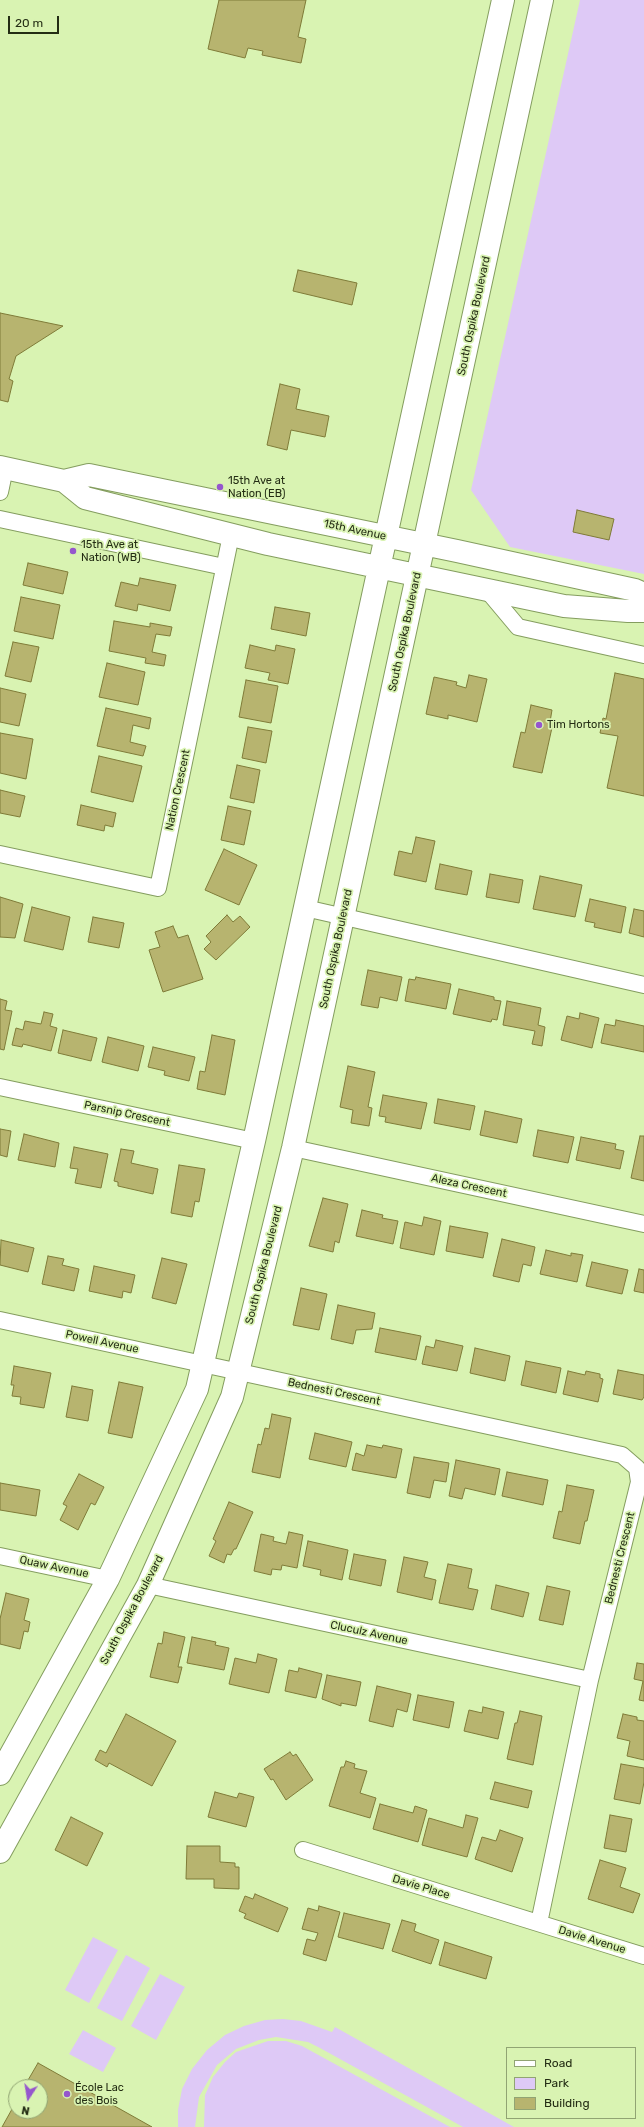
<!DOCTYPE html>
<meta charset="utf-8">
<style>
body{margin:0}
#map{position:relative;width:644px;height:2127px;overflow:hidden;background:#d9f3b2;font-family:Rubik,sans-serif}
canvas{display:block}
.legend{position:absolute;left:506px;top:2047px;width:130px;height:72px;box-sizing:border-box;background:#d9f3b2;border:1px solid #91a473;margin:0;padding:5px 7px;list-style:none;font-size:12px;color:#242d14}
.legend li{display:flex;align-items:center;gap:8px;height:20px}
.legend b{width:20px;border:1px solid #91a473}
.north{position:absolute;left:8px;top:2079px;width:40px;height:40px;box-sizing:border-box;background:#d9f3b2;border:1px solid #91a473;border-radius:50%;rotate:192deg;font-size:11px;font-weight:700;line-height:16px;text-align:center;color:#242d14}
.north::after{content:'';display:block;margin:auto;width:14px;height:18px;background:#9556cd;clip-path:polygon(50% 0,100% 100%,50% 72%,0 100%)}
.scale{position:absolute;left:8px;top:16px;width:51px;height:18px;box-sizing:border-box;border:2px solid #242d14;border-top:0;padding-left:5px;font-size:12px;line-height:14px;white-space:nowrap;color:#242d14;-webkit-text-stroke:3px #d9f3b2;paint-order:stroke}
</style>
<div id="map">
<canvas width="644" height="2127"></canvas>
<ul class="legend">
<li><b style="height:5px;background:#fff"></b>Road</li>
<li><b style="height:11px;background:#dec9f6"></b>Park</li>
<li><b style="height:11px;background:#b7b46f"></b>Building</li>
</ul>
<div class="north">N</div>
<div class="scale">20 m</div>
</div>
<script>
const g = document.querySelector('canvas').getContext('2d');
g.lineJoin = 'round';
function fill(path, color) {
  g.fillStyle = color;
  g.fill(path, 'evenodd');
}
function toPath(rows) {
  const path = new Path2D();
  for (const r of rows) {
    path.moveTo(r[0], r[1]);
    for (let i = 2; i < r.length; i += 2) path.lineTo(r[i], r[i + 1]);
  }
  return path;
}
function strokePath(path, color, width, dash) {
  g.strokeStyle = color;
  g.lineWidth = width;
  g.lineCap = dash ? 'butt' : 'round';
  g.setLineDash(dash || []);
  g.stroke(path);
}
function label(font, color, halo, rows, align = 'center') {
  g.font = font + ' Rubik,sans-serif';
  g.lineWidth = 3.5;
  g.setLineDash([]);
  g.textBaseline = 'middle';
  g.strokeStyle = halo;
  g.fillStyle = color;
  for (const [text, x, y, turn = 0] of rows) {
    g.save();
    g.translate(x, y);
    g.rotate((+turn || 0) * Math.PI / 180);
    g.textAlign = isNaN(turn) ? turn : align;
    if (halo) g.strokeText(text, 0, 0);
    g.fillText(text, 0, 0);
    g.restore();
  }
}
fill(toPath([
 [580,0,644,0,644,574,510,547,471,490],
 [93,1937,118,1950,89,2003,65,1990],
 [126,1955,150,1968,122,2021,97,2008],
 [160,1974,185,1987,156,2040,131,2026],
 [283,2019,301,2021,332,2032,335,2027,514,2127,463,2127,320,2048,308,2042,276,2037,259,2040,236,2049,217,2065,199,2097,195,2127,178,2127,178,2110,182,2089,192,2069,207,2050,225,2035,244,2026,265,2020],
 [83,2030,116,2048,103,2072,69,2054],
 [268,2041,286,2041,302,2046,450,2127,204,2127,205,2095,213,2077,225,2062,236,2052]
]), '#dec9f6');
const building = toPath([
 [219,0,306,0,298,37,306,39,301,63,262,55,263,51,248,48,245,58,208,49,219,0],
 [298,270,357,283,352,305,293,291,298,270],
 [0,313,63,326,16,356,9,379,13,381,8,402,0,400,0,313],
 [280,384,300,389,296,409,329,416,325,437,291,430,287,450,267,445,280,384],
 [577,510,614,519,609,540,573,532,577,510],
 [28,563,68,572,63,594,23,585,28,563],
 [140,578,176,585,170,611,138,604,137,611,115,606,121,582,138,586,140,578],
 [21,597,60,605,53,639,14,631,21,597],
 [275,607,310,613,306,636,271,629,275,607],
 [114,621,150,627,150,623,172,627,170,636,156,634,152,652,166,655,164,666,145,663,146,658,109,651,114,621],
 [13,642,39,647,31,682,5,676,13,642],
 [250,645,275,651,276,645,295,649,288,684,268,680,270,673,245,668,250,645],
 [107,663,145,672,138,705,99,697,107,663],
 [615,673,644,679,644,796,607,788,618,736,600,733,603,718,606,719,615,673],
 [469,675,487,679,477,722,448,715,448,719,426,714,434,677,457,682,456,685,466,688,469,675],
 [246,680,278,686,271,723,239,717,246,680],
 [0,688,26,694,19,726,0,722,0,688],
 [531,705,552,710,550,722,553,723,542,773,513,767,521,732,525,733,531,705],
 [106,708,151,718,149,729,133,725,130,742,146,746,143,756,97,746,106,708],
 [248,727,272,731,266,763,242,758,248,727],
 [0,733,33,739,26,779,0,773,0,733],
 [99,756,142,766,133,802,91,792,99,756],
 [237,765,260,770,254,803,230,798,237,765],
 [0,790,25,796,20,817,0,813,0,790],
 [81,805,116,813,113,827,105,825,104,831,77,825,81,805],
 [228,806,251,811,244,845,221,840,228,806],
 [416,837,435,841,426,882,394,875,399,851,412,854,416,837],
 [224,849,257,865,239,905,205,890,224,849],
 [440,864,472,871,467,895,435,889,440,864],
 [490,874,523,880,519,903,486,897,490,874],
 [540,876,582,885,575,917,533,909,540,876],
 [0,897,23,904,15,938,0,937,0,897],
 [590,899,626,907,621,933,594,927,595,923,585,921,590,899],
 [32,907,70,917,63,950,24,941,32,907],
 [634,909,644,911,644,937,629,933,634,909],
 [227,915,233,922,240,916,250,927,216,960,204,949,211,942,206,936,227,915],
 [93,917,124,923,119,948,88,942,93,917],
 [173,926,178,938,188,935,203,979,163,992,149,950,160,947,155,932,173,926],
 [368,970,402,977,397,1001,380,997,378,1008,361,1005,368,970],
 [416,977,451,984,446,1009,405,1001,409,979,415,980,416,977],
 [459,989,494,997,494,1000,501,1001,497,1020,492,1019,491,1022,453,1014,459,989],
 [0,999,7,1001,5,1010,12,1011,4,1050,0,1049,0,999],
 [507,1001,541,1008,538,1025,545,1027,542,1046,532,1044,535,1031,503,1025,507,1001],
 [44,1012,53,1014,50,1026,57,1028,51,1051,23,1044,22,1047,12,1045,16,1028,23,1030,25,1021,41,1024,44,1012],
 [580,1013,599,1018,592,1048,561,1040,567,1016,579,1019,580,1013],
 [616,1020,644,1026,644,1052,601,1043,605,1024,615,1026,616,1020],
 [63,1030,97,1038,91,1061,58,1053,63,1030],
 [212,1035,235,1040,225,1095,197,1089,200,1071,205,1072,212,1035],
 [108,1037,144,1046,138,1071,102,1062,108,1037],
 [153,1047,195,1057,189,1081,164,1075,165,1071,148,1067,153,1047],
 [348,1066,375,1072,368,1107,372,1108,369,1126,351,1123,353,1110,340,1107,348,1066],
 [383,1095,427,1103,421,1129,385,1122,386,1117,379,1116,383,1095],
 [438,1099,475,1106,470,1130,434,1123,438,1099],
 [485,1111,522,1119,517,1143,480,1135,485,1111],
 [0,1129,11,1131,7,1157,0,1155,0,1129],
 [538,1130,574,1137,568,1163,533,1156,538,1130],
 [24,1134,59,1143,55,1167,18,1160,24,1134],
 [640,1136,644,1136,644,1181,631,1178,640,1136],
 [581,1137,616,1144,615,1149,624,1151,620,1169,576,1160,581,1137],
 [74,1147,108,1154,101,1188,75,1183,78,1169,70,1168,74,1147],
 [121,1149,134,1151,131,1163,158,1169,153,1194,118,1186,118,1182,114,1181,121,1149],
 [179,1165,205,1169,199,1202,195,1201,192,1217,171,1213,179,1165],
 [323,1198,348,1204,339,1243,335,1241,333,1252,309,1246,323,1198],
 [362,1210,383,1215,382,1218,398,1221,393,1244,356,1236,362,1210],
 [424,1217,441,1221,434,1255,400,1248,405,1222,422,1226,424,1217],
 [450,1226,488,1233,483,1258,446,1251,450,1226],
 [502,1239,535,1247,531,1266,523,1264,519,1282,493,1276,502,1239],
 [1,1240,34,1248,28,1272,0,1265,1,1240],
 [546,1250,571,1256,571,1253,583,1255,577,1282,540,1274,546,1250],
 [48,1256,64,1259,62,1265,79,1269,74,1291,42,1284,48,1256],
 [162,1258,187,1264,176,1304,152,1298,162,1258],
 [592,1262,628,1270,622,1294,586,1286,592,1262],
 [94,1266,135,1275,131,1293,123,1291,122,1298,89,1291,94,1266],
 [639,1269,644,1270,644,1293,634,1291,639,1269],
 [301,1288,327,1294,319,1330,293,1325,301,1288],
 [338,1305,375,1313,372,1329,356,1330,353,1344,331,1339,338,1305],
 [380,1328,421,1336,416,1360,375,1352,380,1328],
 [436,1340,463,1346,457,1371,422,1364,426,1346,434,1348,436,1340],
 [475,1348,510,1356,505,1381,470,1373,475,1348],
 [526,1361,561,1368,556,1393,521,1385,526,1361],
 [14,1366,51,1373,44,1408,20,1404,21,1397,12,1396,14,1385,11,1385,14,1366],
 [618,1370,644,1375,644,1397,642,1400,613,1394,618,1370],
 [568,1371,585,1375,586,1371,600,1374,600,1378,603,1379,598,1402,563,1394,568,1371],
 [119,1382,143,1387,132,1438,108,1433,119,1382],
 [72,1386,93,1390,88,1421,66,1417,72,1386],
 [272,1414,291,1418,280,1478,252,1472,258,1444,261,1445,265,1428,269,1429,272,1414],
 [315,1433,352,1442,346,1467,309,1459,315,1433],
 [367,1445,382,1448,383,1445,402,1449,396,1478,352,1470,356,1453,364,1456,367,1445],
 [414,1457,449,1463,446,1482,434,1480,430,1498,407,1493,414,1457],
 [456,1460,500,1469,495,1495,465,1488,462,1499,449,1496,456,1460],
 [507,1472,548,1480,543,1505,502,1496,507,1472],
 [79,1474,104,1487,95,1505,91,1503,78,1530,60,1520,67,1506,63,1504,79,1474],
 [0,1483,40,1490,36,1516,0,1510,0,1483],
 [567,1485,594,1490,587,1521,585,1521,580,1544,553,1538,559,1511,562,1512,567,1485],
 [229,1502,253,1512,236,1549,234,1549,231,1555,227,1554,224,1563,209,1556,216,1541,213,1539,229,1502],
 [289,1532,303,1535,297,1568,282,1565,281,1570,272,1569,271,1575,254,1571,261,1534,274,1537,273,1541,286,1544,289,1532],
 [308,1541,348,1550,342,1580,320,1575,321,1570,303,1566,308,1541],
 [354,1554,386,1560,381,1586,349,1579,354,1554],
 [404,1557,428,1562,424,1577,436,1580,432,1600,397,1592,404,1557],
 [448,1564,472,1569,468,1588,478,1590,473,1610,439,1603,448,1564],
 [496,1585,529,1593,523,1617,491,1609,496,1585],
 [547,1586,570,1591,563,1625,539,1620,547,1586],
 [6,1593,29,1599,24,1620,30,1622,28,1632,24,1631,20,1649,0,1644,0,1619,6,1593],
 [164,1632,185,1637,178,1667,182,1667,178,1683,150,1677,158,1643,162,1644,164,1632],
 [192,1637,216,1642,215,1645,229,1648,224,1670,187,1663,192,1637],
 [258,1654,277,1659,269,1693,229,1684,235,1658,256,1663,258,1654],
 [637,1663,644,1664,644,1701,639,1700,643,1681,634,1679,637,1663],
 [299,1668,322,1674,316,1698,285,1691,289,1670,298,1672,299,1668],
 [327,1675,361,1682,356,1706,341,1703,341,1706,322,1699,327,1675],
 [377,1686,411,1694,407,1712,397,1709,393,1727,369,1721,377,1686],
 [418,1695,454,1702,449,1728,413,1720,418,1695],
 [483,1707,504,1712,498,1739,464,1731,469,1710,482,1713,483,1707],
 [520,1711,542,1716,533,1765,507,1759,515,1723,517,1723,520,1711],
 [126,1714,176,1741,152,1786,109,1763,107,1767,95,1760,100,1750,106,1753,126,1714],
 [623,1714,637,1717,637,1720,644,1721,644,1760,627,1756,630,1741,617,1738,623,1714],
 [290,1752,293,1756,296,1754,313,1780,286,1800,273,1779,271,1780,264,1769,290,1752],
 [346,1761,355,1764,354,1768,367,1771,360,1793,376,1798,370,1818,329,1806,341,1767,344,1767,346,1761],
 [621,1764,644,1768,644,1782,640,1804,614,1799,621,1764],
 [495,1782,532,1791,528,1808,490,1799,495,1782],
 [215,1792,237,1798,239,1793,254,1797,246,1827,208,1817,215,1792],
 [380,1804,413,1813,415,1806,427,1810,418,1842,373,1829,380,1804],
 [466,1815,478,1818,467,1857,422,1845,429,1818,463,1828,466,1815],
 [610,1815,632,1819,626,1852,604,1848,610,1815],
 [71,1817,103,1833,87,1866,55,1850,71,1817],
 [500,1830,523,1838,512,1872,475,1859,482,1837,496,1841,500,1830],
 [187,1846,220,1846,220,1862,235,1863,235,1867,239,1867,239,1889,214,1888,214,1879,186,1879,187,1846],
 [600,1860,626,1868,620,1887,640,1894,633,1913,588,1899,600,1860],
 [255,1894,288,1908,278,1932,244,1918,246,1914,239,1911,245,1896,253,1899,255,1894],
 [319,1906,340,1912,326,1961,303,1954,307,1939,315,1941,318,1933,302,1929,308,1908,318,1911,319,1906],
 [344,1913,390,1924,383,1949,338,1937,344,1913],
 [402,1920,416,1924,414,1931,419,1933,439,1940,431,1964,392,1951,402,1920],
 [445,1942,492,1957,486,1979,439,1965,445,1942],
 [38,2063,152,2127,2,2127,16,2102,16,2111,40,2111,40,2087,24,2087,38,2063]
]);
fill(building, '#b7b46f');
strokePath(building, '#7f7b38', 1);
const street = toPath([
 [0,492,5,468],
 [0,519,224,567],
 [487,590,518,627,644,655],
 [0,854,158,888,231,535],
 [305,908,644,985],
 [0,1087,254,1141],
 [293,1148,644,1224],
 [0,1320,622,1455,637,1468,639,1482,590,1680,539,1923],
 [0,1556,108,1579],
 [148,1585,590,1680],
 [303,1850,644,1956]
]);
const secondary = toPath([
 [0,467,64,481,85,498,268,544,564,606,628,611,644,611],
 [64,481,89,475,457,551,635,590,644,594],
 [0,1774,108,1579,197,1389,254,1141,503,0],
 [0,1852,148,1585,232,1397,293,1148,542,0]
]);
strokePath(street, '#849d5f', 18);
strokePath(secondary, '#849d5f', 24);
strokePath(street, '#fff', 16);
strokePath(secondary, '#fff', 22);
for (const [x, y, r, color] of [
 [220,487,4,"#9556cd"],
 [73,551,4,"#9556cd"],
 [539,725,4,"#9556cd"],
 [67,2094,4,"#9556cd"]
]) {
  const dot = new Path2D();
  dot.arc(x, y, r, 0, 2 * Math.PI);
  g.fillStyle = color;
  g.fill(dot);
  strokePath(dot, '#d9f3b2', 1.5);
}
label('11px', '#242d14', '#d9f3b2', [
 ["South Ospika Boulevard",474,316,-78],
 ["15th Avenue",355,530,12],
 ["South Ospika Boulevard",405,632,-78],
 ["Nation Crescent",178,790,-78],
 ["South Ospika Boulevard",336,949,-78],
 ["Parsnip Crescent",127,1114,12],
 ["Aleza Crescent",469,1186,12],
 ["South Ospika Boulevard",264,1265,-76],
 ["Powell Avenue",102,1342,12],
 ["Bednesti Crescent",334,1392,12],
 ["Bednesti Crescent",620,1558,-76],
 ["Quaw Avenue",54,1567,12],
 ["South Ospika Boulevard",132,1610,-62],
 ["Cluculz Avenue",369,1633,12],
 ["Davie Place",421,1887,17],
 ["Davie Avenue",592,1940,17]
]);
label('11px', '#242d14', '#d9f3b2', [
 ["15th Ave at",228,481],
 ["Nation (EB)",228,494],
 ["15th Ave at",81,545],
 ["Nation (WB)",81,558],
 ["Tim Hortons",547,725],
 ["École Lac",75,2088],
 ["des Bois",75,2101]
], 'left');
</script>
